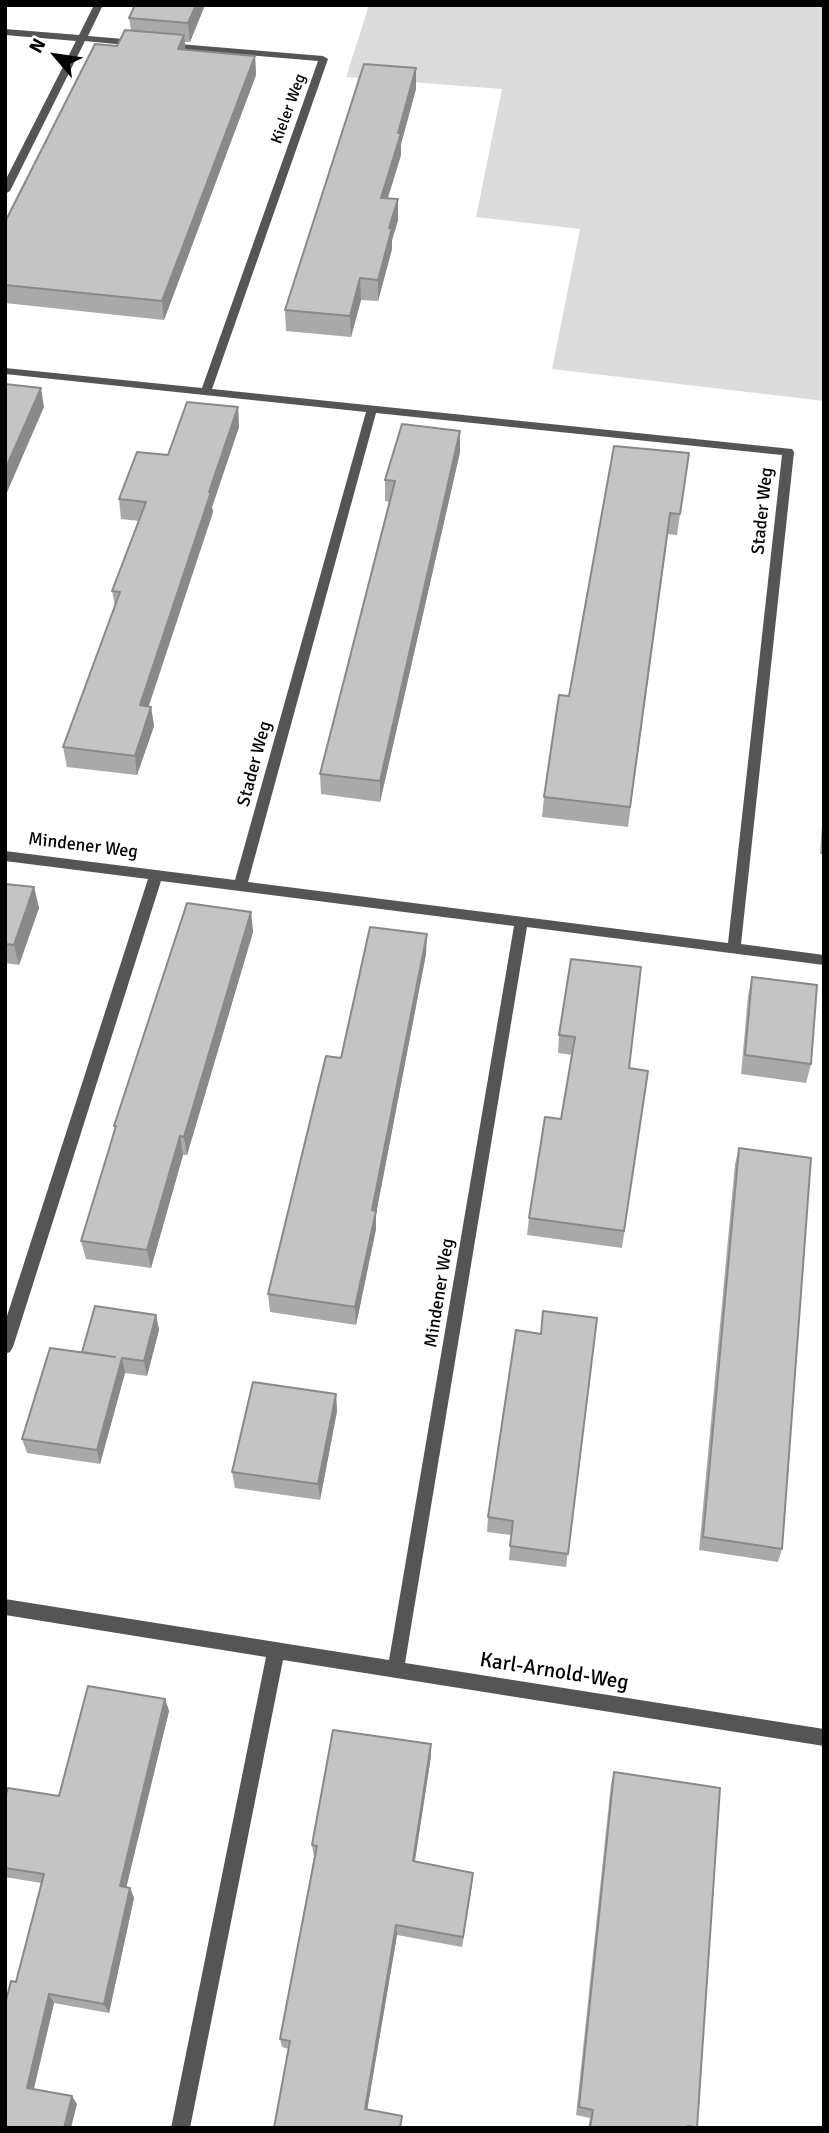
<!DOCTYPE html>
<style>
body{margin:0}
#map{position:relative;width:829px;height:2133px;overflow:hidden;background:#fff;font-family:Signika,sans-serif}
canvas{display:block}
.frame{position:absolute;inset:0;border:7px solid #000;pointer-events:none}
.north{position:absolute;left:21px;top:21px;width:70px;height:70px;-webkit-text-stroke:5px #fff;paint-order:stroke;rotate:299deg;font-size:19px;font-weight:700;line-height:28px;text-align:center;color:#000}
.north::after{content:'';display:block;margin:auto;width:24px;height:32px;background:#000;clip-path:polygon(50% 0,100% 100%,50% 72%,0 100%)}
</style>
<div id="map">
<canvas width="829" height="2133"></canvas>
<div class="frame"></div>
<div class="north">N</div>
</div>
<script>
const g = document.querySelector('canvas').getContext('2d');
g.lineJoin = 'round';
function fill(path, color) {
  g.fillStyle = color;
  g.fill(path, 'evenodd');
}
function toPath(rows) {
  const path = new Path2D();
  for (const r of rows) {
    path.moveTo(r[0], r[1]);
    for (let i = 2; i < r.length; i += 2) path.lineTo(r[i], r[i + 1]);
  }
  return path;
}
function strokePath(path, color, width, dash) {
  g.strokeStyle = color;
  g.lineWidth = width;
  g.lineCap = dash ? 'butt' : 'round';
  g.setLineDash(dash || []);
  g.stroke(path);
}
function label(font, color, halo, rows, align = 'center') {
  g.font = font + ' Signika,sans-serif';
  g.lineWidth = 6;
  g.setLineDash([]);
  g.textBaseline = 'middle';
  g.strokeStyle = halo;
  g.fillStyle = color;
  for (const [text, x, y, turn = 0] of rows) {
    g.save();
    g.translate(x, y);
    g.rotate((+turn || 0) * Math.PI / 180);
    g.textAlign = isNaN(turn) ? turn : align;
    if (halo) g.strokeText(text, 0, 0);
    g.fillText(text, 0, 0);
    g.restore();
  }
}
fill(toPath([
 [369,5,824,5,824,401,552,369,580,229,476,217,502,89,346,77]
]), '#dcdcdc');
fill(toPath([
 [94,5,103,5,88,36,136,40,141,43,136,46,85,41,10,191,5,194,5,181,76,41,5,35,5,29,79,35,94,5],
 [167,43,323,56,328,59,212,389,792,449,794,452,741,944,824,955,824,965,527,927,405,1663,824,1729,824,1746,283,1660,190,2128,171,2128,266,1657,5,1615,5,1599,389,1660,514,926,161,881,13,1347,10,1352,5,1354,5,1322,148,879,5,861,5,851,235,880,366,412,5,374,5,368,202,388,318,61,164,48,164,44,167,43],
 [376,413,782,455,728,943,248,882,376,413]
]), '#555');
fill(toPath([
 [205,5,190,42,185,42,185,50,255,56,256,75,164,320,5,303,5,222,117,46,131,30,129,18],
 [416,68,416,89,401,144,401,155,388,198,398,220,392,240,392,249,378,301,361,300,351,337,286,331,285,310],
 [238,407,239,427,212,507,213,512,149,706,151,707,154,726,137,775,67,767,63,747,115,606,112,591,139,521,121,519,119,499,168,455],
 [460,431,460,452,380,802,321,794,320,774,390,502,385,501,385,480],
 [689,453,677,535,668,534,628,827,542,817,544,797],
 [824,797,824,854,820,854],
 [5,884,34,887,39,908,19,965,5,963],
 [251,912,253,932,187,1155,183,1155,151,1268,86,1259,81,1241,115,1131,114,1126],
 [426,954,376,1214,376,1229,356,1325,270,1312,268,1294,341,1058],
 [571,959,629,1068,648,1071,622,1248,527,1235,529,1218,561,1119,572,1055,558,1053,559,1035],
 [752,977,811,1064,806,1083,741,1074,748,996],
 [739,1148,782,1549,778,1562,699,1550,735,1164],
 [156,1315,159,1330,147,1376,125,1373,100,1464,27,1453,22,1439,82,1352],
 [597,1318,566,1567,509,1560,511,1535,487,1532,488,1517,541,1334],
 [336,1394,337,1411,320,1500,235,1488,232,1472],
 [165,1699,169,1711,126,1887,130,1888,134,1898,109,2013,54,2003,34,2089,77,2104,5,2128,16,1982,41,1883,5,1877,5,1797,59,1796],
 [431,1756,415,1861,472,1884,462,1947,397,1935,367,2110,402,2124,274,2128,289,2049,282,2047,280,2039,314,1857,312,1845],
 [614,1772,697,2128,588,2128,590,2118,576,2115,611,1784]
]), '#a9a9a9');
fill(toPath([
 [196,5,205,5,190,42,188,23],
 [184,35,186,53,178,49],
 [255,56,256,75,164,320,162,301],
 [416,68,416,89,401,144,401,155,381,219,381,198],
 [398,199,398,220,392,240,392,249,378,301,378,280,389,228],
 [360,278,361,300,351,337,350,316],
 [41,388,44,407,5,497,5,470],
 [238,407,239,427,212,507,213,512,142,725,140,705,209,492],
 [460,431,460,452,380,802,380,781],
 [151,707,154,726,137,775,135,756],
 [34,887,39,908,19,965,14,945],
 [251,912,253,932,187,1155,184,1137],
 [427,934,426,954,376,1214,376,1229,356,1325,355,1307,372,1210],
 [180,1136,183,1155,151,1268,147,1250],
 [156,1315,159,1330,147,1376,144,1361],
 [122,1358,125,1373,100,1464,97,1450],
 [336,1394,337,1411,320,1500,318,1484],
 [165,1699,169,1711,124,1897,120,1886],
 [431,1744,431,1756,413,1872,413,1861],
 [473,1873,472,1884,462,1947,463,1937],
 [130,1888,134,1898,109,2013,104,2004],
 [396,1925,397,1935,366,2117,365,2109],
 [49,1994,54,2003,32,2096,27,2088],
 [72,2096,77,2104,71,2128,64,2128]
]), '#898989');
const building = toPath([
 [135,5,196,5,188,23,129,18,135,5],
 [125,30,184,35,178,49,255,56,162,301,5,285,5,222,95,44,117,46,125,30],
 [364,64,416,68,398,133,401,133,381,198,398,199,389,228,392,228,378,280,360,278,350,316,285,310,364,64],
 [5,384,41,388,5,470,5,384],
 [187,402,238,407,209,492,211,492,140,705,151,707,135,756,63,747,120,592,112,591,146,502,119,499,137,452,168,455,187,402],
 [402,424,460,431,380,781,320,774,395,481,385,480,402,424],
 [614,446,689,453,680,514,670,513,630,807,544,797,559,695,569,696,614,446],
 [5,884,34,887,14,945,5,944,5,884],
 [187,903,251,912,184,1137,180,1136,147,1250,81,1241,116,1126,114,1126,187,903],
 [370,927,427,934,372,1210,376,1211,355,1307,268,1294,326,1056,341,1058,370,927],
 [571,959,641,967,629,1068,648,1071,624,1231,529,1218,545,1117,561,1119,575,1037,559,1035,571,959],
 [752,977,817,985,811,1064,745,1055,752,977],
 [739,1148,811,1158,782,1549,703,1537,739,1148],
 [95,1306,156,1315,144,1361,122,1358,97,1450,22,1439,50,1348,115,1357,82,1352,95,1306],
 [543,1311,597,1318,568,1554,510,1546,513,1521,488,1517,516,1330,541,1334,543,1311],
 [253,1382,336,1394,318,1484,232,1472,253,1382],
 [88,1686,165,1699,120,1886,130,1888,104,2004,49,1994,27,2088,72,2096,64,2128,5,2128,5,2005,11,1981,16,1982,44,1874,5,1868,5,1797,8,1788,59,1796,88,1686],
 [333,1730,431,1744,413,1861,473,1873,463,1937,396,1925,365,2109,402,2116,400,2128,274,2128,290,2041,280,2039,317,1846,312,1845,333,1730],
 [614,1772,720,1788,697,2128,688,2126,688,2128,590,2128,593,2110,579,2107,614,1772]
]);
fill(building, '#c4c4c4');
strokePath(building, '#898989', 2);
label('16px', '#000', '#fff', [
 ["Kieler Weg",289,109,-70]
]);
label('18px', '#000', '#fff', [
 ["Stader Weg",763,511,-84],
 ["Stader Weg",255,764,-75],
 ["Mindener Weg",83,846,7],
 ["Mindener Weg",440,1293,-81]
]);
label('21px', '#000', '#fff', [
 ["Karl-Arnold-Weg",554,1672,9]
]);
</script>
